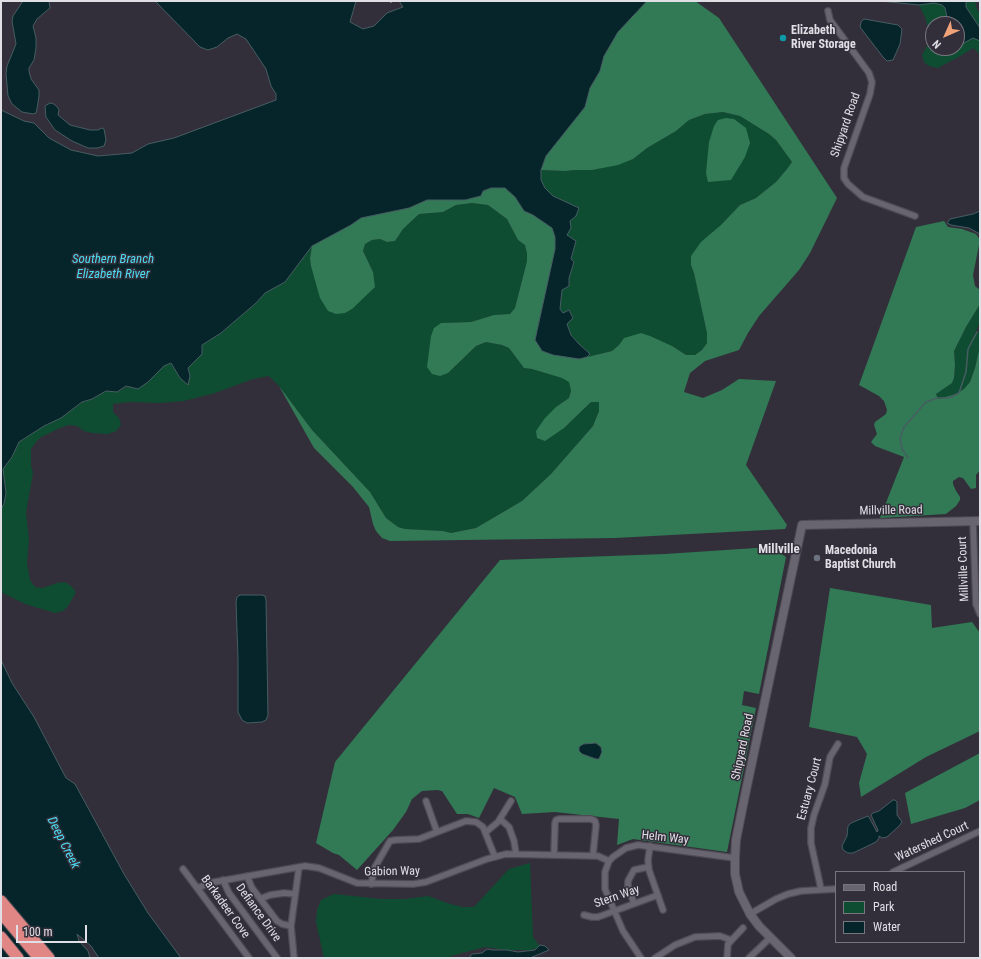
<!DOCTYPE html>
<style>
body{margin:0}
#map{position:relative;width:981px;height:959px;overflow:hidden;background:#332f3a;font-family:"Roboto Condensed",sans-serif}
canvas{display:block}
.frame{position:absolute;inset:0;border:2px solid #e1dfe6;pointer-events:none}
.legend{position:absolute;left:835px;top:871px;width:130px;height:72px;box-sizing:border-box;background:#332f3a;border:1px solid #79757f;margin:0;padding:5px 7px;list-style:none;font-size:12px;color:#e1dfe6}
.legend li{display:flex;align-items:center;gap:8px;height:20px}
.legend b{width:20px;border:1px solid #79757f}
.north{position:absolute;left:925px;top:16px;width:40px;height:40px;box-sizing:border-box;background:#332f3a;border:1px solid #79757f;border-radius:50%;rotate:225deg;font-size:11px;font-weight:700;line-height:16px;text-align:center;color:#e1dfe6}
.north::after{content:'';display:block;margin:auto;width:14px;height:18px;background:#f0a278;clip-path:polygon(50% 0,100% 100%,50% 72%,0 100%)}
.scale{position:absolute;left:16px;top:925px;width:71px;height:18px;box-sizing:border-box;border:2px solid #e1dfe6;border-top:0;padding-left:5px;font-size:12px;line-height:14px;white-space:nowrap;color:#e1dfe6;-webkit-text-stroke:3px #332f3a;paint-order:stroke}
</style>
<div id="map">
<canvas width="981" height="959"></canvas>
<div class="frame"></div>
<ul class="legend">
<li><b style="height:5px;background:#686470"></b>Road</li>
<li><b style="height:11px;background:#0e4d31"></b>Park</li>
<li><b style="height:11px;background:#05252a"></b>Water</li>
</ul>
<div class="north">N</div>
<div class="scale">100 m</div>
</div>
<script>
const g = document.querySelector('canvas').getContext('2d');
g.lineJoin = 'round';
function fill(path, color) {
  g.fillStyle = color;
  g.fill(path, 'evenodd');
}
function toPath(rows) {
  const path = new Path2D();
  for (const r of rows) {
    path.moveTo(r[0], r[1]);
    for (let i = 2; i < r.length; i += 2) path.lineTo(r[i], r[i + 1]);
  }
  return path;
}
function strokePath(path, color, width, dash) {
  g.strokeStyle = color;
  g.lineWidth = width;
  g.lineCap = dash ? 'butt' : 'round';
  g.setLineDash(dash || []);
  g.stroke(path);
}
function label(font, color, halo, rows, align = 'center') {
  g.font = font + ' "Roboto Condensed",sans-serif';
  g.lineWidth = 3;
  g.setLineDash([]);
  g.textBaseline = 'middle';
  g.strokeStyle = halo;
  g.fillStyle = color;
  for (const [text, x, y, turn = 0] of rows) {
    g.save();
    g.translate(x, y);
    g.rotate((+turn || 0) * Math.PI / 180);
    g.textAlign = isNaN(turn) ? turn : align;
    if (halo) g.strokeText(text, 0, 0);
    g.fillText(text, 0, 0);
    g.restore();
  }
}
fill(toPath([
 [967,1,975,1,976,7,980,15,980,28,966,7,966,3],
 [926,3,934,3,942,5,945,8,947,17,945,24,933,24,933,48,957,48,957,43,962,44,973,38,980,41,980,54,973,48,962,55,938,68,929,66,924,62,922,55,929,43,930,34,925,17,919,5],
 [723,112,740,116,769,134,776,140,792,162,787,169,776,182,756,198,740,205,721,225,691,265,694,273,698,290,707,333,707,343,702,350,695,355,686,355,672,346,624,338,619,345,612,351,587,357,590,354,579,344,571,335,567,324,569,310,563,313,560,309,562,290,569,286,569,278,574,262,571,259,575,246,567,235,570,221,579,208,553,196,545,188,541,180,541,170,566,171,574,170,592,170,633,159,647,148,676,131,689,120,705,114],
 [472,203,488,205,507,219,518,240,525,245,527,253,527,261,515,308,510,314,494,315,471,322,441,323,448,373,476,346,486,342,502,345,509,348,524,368,532,369,563,378,570,382,571,391,569,398,556,407,564,428,591,402,600,402,599,411,593,426,551,474,522,501,476,528,450,533,443,531,405,529,398,527,386,518,370,492,312,430,279,386,269,376,253,379,215,393,184,401,160,403,129,402,113,404,113,412,119,418,121,425,116,431,108,434,92,433,84,431,77,426,69,425,62,427,41,437,36,442,31,449,31,465,33,473,26,513,29,538,27,563,30,580,35,587,43,588,57,583,65,582,71,586,76,592,68,606,63,611,55,613,25,604,1,592,1,509,4,504,6,493,3,469,12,457,19,442,44,426,61,418,82,402,92,399,106,391,117,392,157,372,164,366,171,363,180,378,190,376,188,368,202,354,202,345,221,333,256,303,265,293,285,282,312,246,310,258,373,272,363,251,365,244,372,240,380,239,387,242,395,241,403,229,419,214,443,212,456,205],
 [980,304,980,322,975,334,980,329,980,346,975,368,970,382,964,389,956,394,938,399,936,394,952,383,954,378,955,365,954,351,966,327],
 [530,863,533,937,540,947,531,950,508,950,485,947,451,956,448,958,324,958,316,922,317,910,321,900,334,894,381,899,405,899,428,896,450,904,462,907,474,907,509,869]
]), '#0e4d31');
fill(toPath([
 [647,1,695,1,719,18,837,198,810,253,799,270,759,316,748,333,739,350,705,361,690,373,684,392,703,398,722,390,739,379,776,381,746,465,787,525,785,529,615,538,390,541,382,538,376,531,373,524,369,507,353,487,314,448,279,386,312,430,370,492,386,518,398,527,405,529,443,531,451,533,476,528,522,501,551,474,593,426,599,411,599,402,591,402,564,428,545,441,537,438,536,431,545,418,556,407,569,398,571,391,569,382,562,378,532,369,524,368,509,348,502,345,486,342,476,346,448,373,440,376,432,374,427,367,431,336,434,328,441,323,471,322,494,315,510,314,515,308,527,261,527,253,525,245,518,240,507,219,488,205,472,203,456,205,443,212,419,214,403,229,395,241,387,242,380,239,372,240,365,244,363,251,373,272,375,287,352,309,345,313,336,314,328,311,320,298,311,266,310,258,312,246,351,225,361,218,409,208,427,200,465,200,491,188,505,188,515,197,524,211,533,215,552,228,555,237,555,249,535,340,579,359,612,351,619,345,624,338,641,333,650,336,672,346,686,355,695,355,702,350,707,343,707,333,694,273,691,265,691,256,701,242,721,225,740,205,756,198,776,182,787,169,792,162,776,140,769,134,740,116,723,112,705,114,689,120,676,131,647,148,633,159,618,165,592,170,574,170,566,171,541,170,546,156,585,107,590,88,600,71,604,56,618,32],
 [726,118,734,119,746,128,750,143,745,157,731,180,708,182,706,173,709,142,714,126,718,120],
 [944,221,948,227,962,229,976,234,980,240,973,275,975,286,980,290,980,304,966,327,954,351,955,365,954,378,952,383,936,394,938,399,956,394,964,389,970,382,975,368,980,346,980,470,976,475,976,488,971,489,963,478,959,477,953,481,953,484,956,491,960,497,960,500,956,506,946,514,880,518,904,457,875,446,871,442,877,434,874,425,875,422,886,414,887,410,884,401,879,396,859,385,916,227],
 [771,547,786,557,759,694,744,691,742,705,756,708,727,852,633,839,617,845,619,819,555,812,522,814,515,797,494,788,479,818,468,814,457,814,442,791,437,790,422,791,412,799,406,812,393,830,357,870,339,855,333,853,316,843,335,762,500,560,665,554],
 [596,743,596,759,590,757,583,744],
 [830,588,931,605,932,628,972,622,980,633,980,731,926,757,861,797,859,783,867,754,857,737,809,727],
 [980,753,980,800,965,808,911,824,905,793]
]), '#317a55');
const water = toPath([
 [23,1,49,1,50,8,37,19,33,26,36,38,36,48,34,60,29,68,29,71,31,79,39,90,39,96,37,109,36,113,33,114,22,112,12,104,8,96,6,74,7,66,16,44,12,21,13,16,23,1],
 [155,1,356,1,350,22,363,29,374,26,387,13,403,7,399,1,647,1,618,32,604,56,600,71,590,88,585,107,546,156,541,170,541,180,545,188,553,196,579,208,576,216,570,221,571,228,567,235,576,241,571,259,574,262,569,278,569,286,562,290,560,309,563,313,569,310,573,318,567,324,571,335,579,344,590,354,587,357,579,359,553,355,542,351,535,340,555,249,555,237,552,228,533,215,524,211,515,197,505,188,491,188,483,191,481,196,465,200,427,200,409,208,361,218,351,225,312,246,285,282,265,293,256,303,221,333,202,345,202,354,188,368,190,376,188,385,180,378,171,363,164,366,148,382,138,389,126,386,117,392,106,391,92,399,82,402,61,418,44,426,19,442,12,457,3,469,6,493,4,504,1,509,1,110,24,121,34,123,49,138,71,150,98,156,132,153,148,144,174,138,276,100,276,94,271,86,266,69,246,39,237,34,228,38,217,47,208,50,200,47,155,1],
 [880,1,967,1,966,3,966,7,980,28,980,41,973,38,962,44,957,43,957,24,945,24,947,17,945,8,942,5,934,3,919,5,880,1],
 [864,19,898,25,902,29,900,44,893,60,887,61,883,57,863,31,860,27,861,22,864,19],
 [50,103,54,104,58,108,59,110,58,115,70,125,90,130,98,130,102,128,104,129,106,140,104,146,97,148,88,148,72,141,55,130,46,117,45,106,50,103],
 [980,211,980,234,969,228,951,225,947,223,950,219,973,214,980,211],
 [240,595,262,595,265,596,266,600,268,715,266,720,262,722,247,723,242,720,238,712,238,658,236,602,237,597,240,595],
 [1,660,12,683,34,717,66,778,75,784,124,874,148,913,181,958,99,958,91,946,77,934,79,941,88,951,90,958,1,958,1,660],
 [596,743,601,747,602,752,599,759,596,759,582,754,579,751,579,747,583,744,596,743],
 [893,800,895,800,897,802,897,815,902,822,899,826,887,837,882,838,879,836,879,838,876,842,853,853,848,853,843,850,842,846,847,836,848,826,851,823,868,816,870,819,877,832,878,830,871,815,873,813,879,811,893,800],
 [540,945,545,946,549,950,530,958,469,958,472,954,482,953,487,949,492,950,507,950,518,952,535,950,540,945]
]);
fill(water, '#05252a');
strokePath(water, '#475d62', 1);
strokePath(toPath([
 [908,458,902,449,900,438,904,427,926,402,937,398,949,398,959,393,966,372,968,349,977,332]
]), '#475d62', 1.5);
const street = toPath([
 [828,11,830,20,869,73,872,82,870,94,844,168,844,178,848,184,863,197,915,216],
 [973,522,976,604,980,614],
 [426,801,437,832],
 [500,819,509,827,514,841,516,854],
 [486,832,498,822,511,801],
 [650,846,648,860,649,870,663,910],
 [554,855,555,823,556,820,559,819,591,819,595,821,596,825,593,855],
 [183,869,249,958],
 [893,872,980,831],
 [247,876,252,888,277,921,282,924,291,926],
 [223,880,229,893,277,958],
 [371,884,375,867,390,841,395,840,419,839,466,821,476,822,483,827,495,857],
 [198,888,209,883,305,866,319,868,357,883,413,884,426,882,487,859,506,854,598,856,609,861],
 [821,889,811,843,811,828,814,815,825,784,830,757,838,744],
 [260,899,270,895,284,893,295,894],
 [634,903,628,887,628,881,634,870,648,867],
 [750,914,776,899,788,894,801,891,836,889],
 [584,915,592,917,598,917,658,895],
 [294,958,291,926,299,867],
 [641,958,623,931,605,889,605,872,609,861,613,857,626,848,638,845,735,858],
 [655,958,675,945,695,937,720,936,731,940],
 [727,958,728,944,743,928],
 [749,958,770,938]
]);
const secondary = toPath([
 [791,958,759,926,750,914,739,892,735,874,735,858,736,840,744,800,802,525,980,521]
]);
const highway = toPath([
 [1,901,49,958],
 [1,913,39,958],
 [1,937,18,958]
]);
strokePath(street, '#4e4b54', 8);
strokePath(secondary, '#4e4b54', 10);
strokePath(highway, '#4e4b54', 13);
strokePath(street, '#686470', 5.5);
strokePath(secondary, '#686470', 8);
strokePath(highway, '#e08684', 11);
strokePath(toPath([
 [390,1,392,3]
]), '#b7b5bd', 1.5, [2, 4]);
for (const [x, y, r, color] of [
 [783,38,4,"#0f9aa8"],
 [817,558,4,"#6b7280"]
]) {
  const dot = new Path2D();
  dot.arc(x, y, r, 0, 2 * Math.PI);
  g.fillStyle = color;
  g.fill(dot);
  strokePath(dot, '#332f3a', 1.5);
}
label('bold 12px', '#e1dfe6', '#332f3a', [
 ["Elizabeth",791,31],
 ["River Storage",791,45],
 ["Macedonia",825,551],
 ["Baptist Church",825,565]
], 'left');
label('12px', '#e1dfe6', '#332f3a', [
 ["Shipyard Road",846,125,-71],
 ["Millville Road",891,511,-1],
 ["Millville Court",964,569,-92],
 ["Shipyard Road",743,747,-78],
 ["Estuary Court",810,789,-75],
 ["Helm Way",665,838,6],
 ["Watershed Court",932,842,-25],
 ["Gabion Way",392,872,-1],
 ["Stern Way",617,897,-19],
 ["Barkadeer Cove",225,907,54],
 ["Defiance Drive",258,913,54]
]);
label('italic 13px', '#4bdcf2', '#332f3a', [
 ["Southern Branch",113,260],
 ["Elizabeth River",113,275],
 ["Deep Creek",63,843,63]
]);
label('bold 13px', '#e1dfe6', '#332f3a', [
 ["Millville",779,550]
]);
</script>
